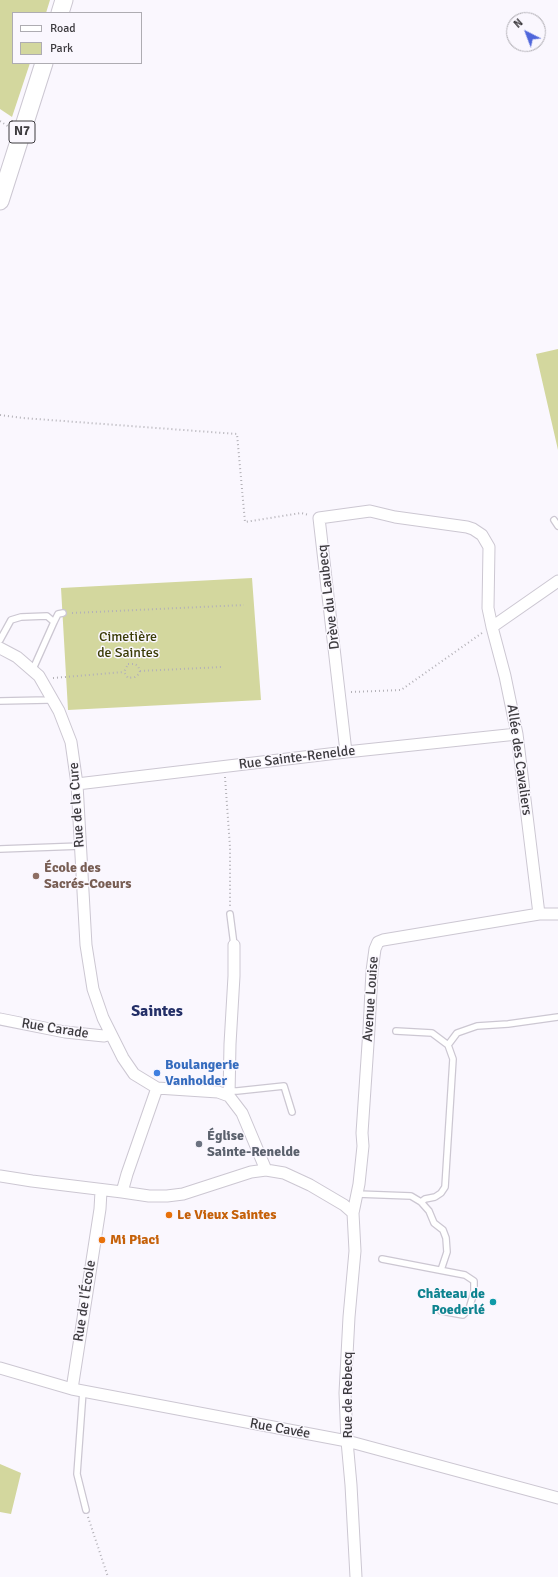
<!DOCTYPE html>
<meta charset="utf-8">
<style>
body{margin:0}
#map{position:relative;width:558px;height:1577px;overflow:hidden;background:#faf7fe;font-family:Signika,sans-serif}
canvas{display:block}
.legend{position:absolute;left:12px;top:12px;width:130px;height:52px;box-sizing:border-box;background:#faf7fe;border:1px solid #aeacb2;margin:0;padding:5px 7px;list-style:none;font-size:12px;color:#3d3b3f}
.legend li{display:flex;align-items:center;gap:8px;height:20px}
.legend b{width:20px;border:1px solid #aeacb2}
.north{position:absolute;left:506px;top:12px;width:40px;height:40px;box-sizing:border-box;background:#faf7fe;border:1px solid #aeacb2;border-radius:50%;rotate:318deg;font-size:11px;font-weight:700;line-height:16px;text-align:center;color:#3d3b3f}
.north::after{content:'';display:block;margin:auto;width:14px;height:18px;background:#4f66db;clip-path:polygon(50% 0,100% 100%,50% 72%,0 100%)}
</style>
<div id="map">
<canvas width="558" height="1577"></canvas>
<ul class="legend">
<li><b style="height:5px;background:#fff"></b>Road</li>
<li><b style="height:11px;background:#d3d79e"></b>Park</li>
</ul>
<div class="north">N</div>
</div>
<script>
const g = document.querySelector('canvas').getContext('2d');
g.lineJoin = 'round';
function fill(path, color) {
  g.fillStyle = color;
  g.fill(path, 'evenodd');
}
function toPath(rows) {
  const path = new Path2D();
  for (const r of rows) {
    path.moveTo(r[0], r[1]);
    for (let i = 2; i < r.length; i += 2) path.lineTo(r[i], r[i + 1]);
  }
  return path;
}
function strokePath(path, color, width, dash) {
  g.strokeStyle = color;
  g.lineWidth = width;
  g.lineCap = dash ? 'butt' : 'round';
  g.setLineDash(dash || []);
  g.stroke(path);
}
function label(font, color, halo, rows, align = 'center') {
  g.font = font + ' Signika,sans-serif';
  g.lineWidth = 3;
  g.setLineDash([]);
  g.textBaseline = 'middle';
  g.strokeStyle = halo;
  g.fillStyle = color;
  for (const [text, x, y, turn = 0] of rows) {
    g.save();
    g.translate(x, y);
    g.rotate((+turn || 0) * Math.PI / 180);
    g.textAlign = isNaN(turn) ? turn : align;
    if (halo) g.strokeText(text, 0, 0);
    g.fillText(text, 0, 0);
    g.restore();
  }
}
fill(toPath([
 [0,0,50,0,46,13,13,13,13,63,30,63,12,117,0,109],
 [558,349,558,450,536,354],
 [252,578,261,700,68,710,61,588],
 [0,1464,21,1473,11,1514,0,1512]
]), '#d3d79e');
const service = toPath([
 [554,520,558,526],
 [0,640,11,620,21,617,47,616,54,622],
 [33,669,54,622,58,614,63,613],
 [0,701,48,700,52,698],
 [0,849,81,846],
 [230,914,234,945],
 [396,1031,432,1033,448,1045,453,1059,445,1187,441,1193,435,1197,425,1199,421,1202],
 [448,1045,457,1033,477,1026,508,1024,558,1017],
 [229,1091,237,1091,284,1086,292,1112],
 [357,1194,411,1196,421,1202,429,1211,434,1223,443,1230,446,1238,447,1252,441,1270],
 [382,1259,465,1275,474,1281,474,1292,469,1309,463,1315,441,1311],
 [83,1391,77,1474,86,1510]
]);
const minor = toPath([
 [492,627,558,581],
 [0,648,17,657,39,676,59,711,71,742,77,784,86,945,93,989,103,1018,123,1058,134,1074,157,1088],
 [346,752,319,518,370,511,395,517,467,527,473,529,482,535,489,547,488,608,492,627,505,676,517,734,539,914],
 [77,784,346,752,517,734],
 [0,1019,65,1032,104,1036,111,1034],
 [229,1096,230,1044,234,976,234,945],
 [266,1170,242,1113,229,1096,218,1092,157,1088,127,1174,122,1192,149,1196,167,1196,183,1194,251,1172,266,1170,284,1173,310,1185,344,1205,353,1213],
 [0,1176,32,1181,122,1192],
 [0,1368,72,1389,347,1441,558,1498],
 [72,1389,100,1209,101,1191],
 [356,1577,351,1485,347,1441,345,1393,349,1317,355,1251,353,1213,359,1184,363,1146,362,1133,369,1029,372,971,375,949,378,942,383,940,539,914,558,914]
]);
const primary = toPath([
 [60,13,64,0],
 [0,201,44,63]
]);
strokePath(service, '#ccc7d2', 8);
strokePath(minor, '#ccc7d2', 13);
strokePath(primary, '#ccc7d2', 19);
strokePath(toPath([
 [0,121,9,127],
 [0,415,23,418,237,434,245,522,301,513,309,515],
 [72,613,244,605],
 [128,664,135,664,138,666,140,671,139,674,135,677,128,678,124,672,128,664],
 [140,671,222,667],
 [53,678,124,672],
 [351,692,401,690,482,633],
 [225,777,230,847,230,907],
 [88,1517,108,1577]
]), '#b3b1b7', 2, [1, 3]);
strokePath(service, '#fff', 5.5);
strokePath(minor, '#fff', 11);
strokePath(primary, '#fff', 17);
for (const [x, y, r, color] of [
 [36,876,4,"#8d6e63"],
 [157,1073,4,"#3f7fe0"],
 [199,1144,4,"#6b7280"],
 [169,1215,4,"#e8710a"],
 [102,1240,4,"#e8710a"],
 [493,1302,4,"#0f9aa8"]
]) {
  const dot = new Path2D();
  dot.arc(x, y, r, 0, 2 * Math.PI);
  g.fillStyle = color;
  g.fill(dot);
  strokePath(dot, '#faf7fe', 1.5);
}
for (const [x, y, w] of [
 [22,132,26]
]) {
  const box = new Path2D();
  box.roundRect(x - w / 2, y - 11, w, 22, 3);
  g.fillStyle = '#faf7fe';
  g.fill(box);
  strokePath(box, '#3d3b3f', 1);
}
label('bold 13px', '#3d3b3f', null, [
 ["N7",22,132]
]);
label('14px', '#3d3b3f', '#faf7fe', [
 ["Drève du Laubecq",329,597,-97],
 ["Rue Sainte-Renelde",297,758,-7],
 ["Allée des Cavaliers",519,760,82],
 ["Rue de la Cure",77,805,-94],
 ["Avenue Louise",371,999,-86],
 ["Rue Carade",55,1029,9],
 ["Rue de l'École",85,1301,-81],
 ["Rue de Rebecq",348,1395,-90],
 ["Rue Cavée",280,1429,10]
]);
label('14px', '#3a3b06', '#faf7fe', [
 ["Cimetière",128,637],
 ["de Saintes",128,653]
]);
label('bold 14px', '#785e54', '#faf7fe', [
 ["École des",44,868],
 ["Sacrés-Coeurs",44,884]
], 'left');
label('bold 14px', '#366cbe', '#faf7fe', [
 ["Boulangerie",165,1065],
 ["Vanholder",165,1081]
], 'left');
label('bold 14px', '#5b616d', '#faf7fe', [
 ["Église",207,1136],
 ["Sainte-Renelde",207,1152]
], 'left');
label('bold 14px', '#c56008', '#faf7fe', [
 ["Le Vieux Saintes",177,1215],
 ["Mi Piaci",110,1240]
], 'left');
label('bold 14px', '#0d838f', '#faf7fe', [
 ["Château de",485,1294],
 ["Poederlé",485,1310]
], 'right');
label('bold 16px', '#232f67', '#faf7fe', [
 ["Saintes",157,1012]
]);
</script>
